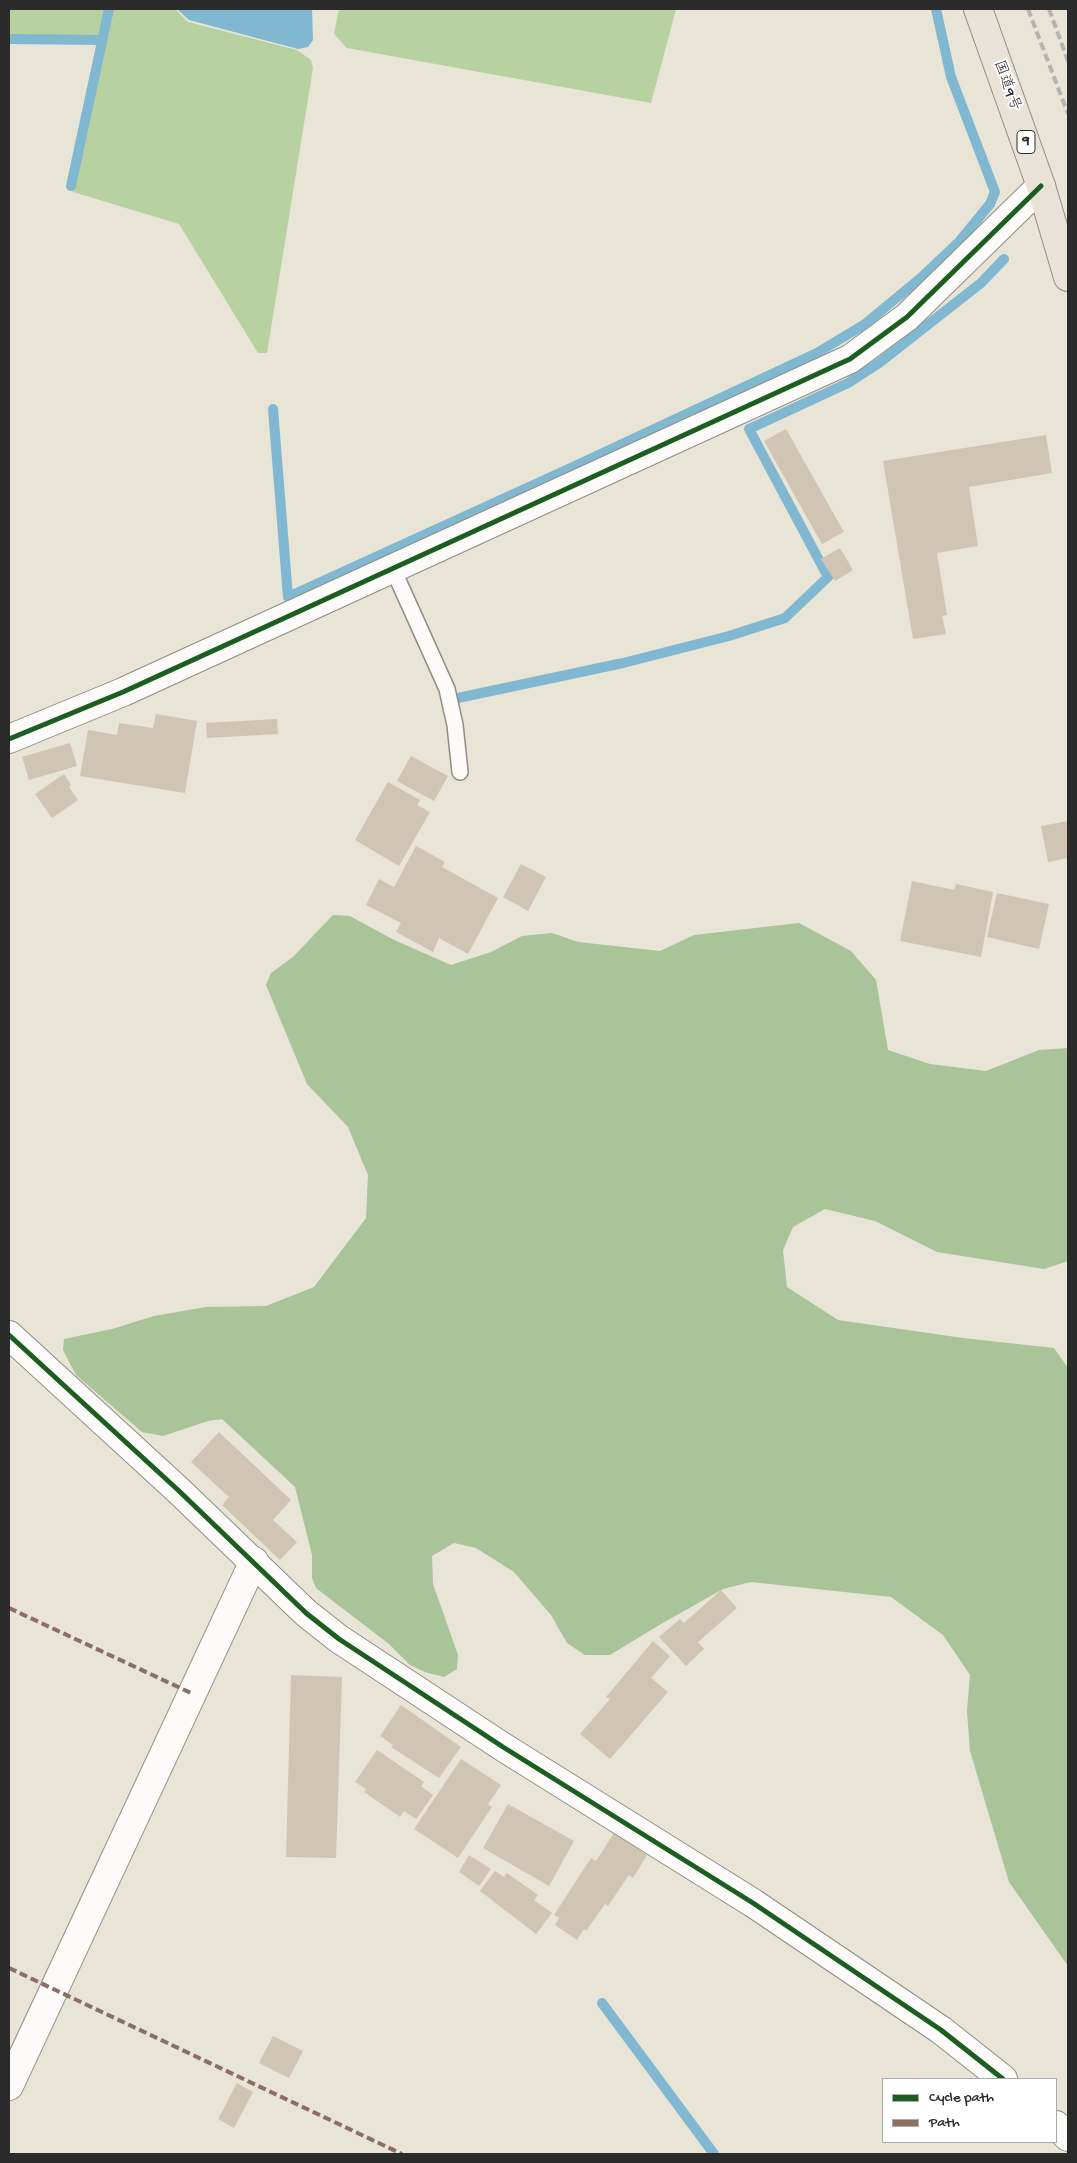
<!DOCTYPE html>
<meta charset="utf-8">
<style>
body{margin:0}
#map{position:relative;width:1077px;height:2163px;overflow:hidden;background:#e8e4d6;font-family:"Gochi Hand",sans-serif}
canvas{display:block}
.frame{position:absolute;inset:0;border:10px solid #2b2b2b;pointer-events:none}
.legend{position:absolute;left:882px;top:2078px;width:175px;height:65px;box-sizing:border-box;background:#fff;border:1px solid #aaa;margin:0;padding:6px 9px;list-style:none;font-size:15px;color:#2b2b2b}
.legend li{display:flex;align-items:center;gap:10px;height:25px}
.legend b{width:25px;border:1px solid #aaa}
</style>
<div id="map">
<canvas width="1077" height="2163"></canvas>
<div class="frame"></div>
<ul class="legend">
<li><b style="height:6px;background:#1b5e20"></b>Cycle path</li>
<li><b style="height:6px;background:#8d6e63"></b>Path</li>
</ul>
</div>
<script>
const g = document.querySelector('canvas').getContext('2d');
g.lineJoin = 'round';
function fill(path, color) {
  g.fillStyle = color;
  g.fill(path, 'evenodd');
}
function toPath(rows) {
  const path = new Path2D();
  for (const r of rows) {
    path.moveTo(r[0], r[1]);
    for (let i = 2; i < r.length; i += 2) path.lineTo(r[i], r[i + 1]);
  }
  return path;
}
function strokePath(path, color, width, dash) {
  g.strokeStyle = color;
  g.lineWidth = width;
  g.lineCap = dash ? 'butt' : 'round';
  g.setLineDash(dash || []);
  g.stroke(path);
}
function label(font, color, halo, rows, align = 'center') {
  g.font = font + ' "Gochi Hand","Klee One",sans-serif';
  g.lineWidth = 4;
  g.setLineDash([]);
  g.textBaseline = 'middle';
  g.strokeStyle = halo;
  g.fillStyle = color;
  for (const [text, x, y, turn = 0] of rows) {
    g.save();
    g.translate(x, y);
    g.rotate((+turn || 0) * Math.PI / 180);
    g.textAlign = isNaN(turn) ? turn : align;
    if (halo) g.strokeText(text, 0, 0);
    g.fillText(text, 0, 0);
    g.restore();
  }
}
fill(toPath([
 [9,9,105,9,98,37,9,37],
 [112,9,175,9,188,22,297,50,311,60,313,68,267,353,258,353,179,224,73,192,72,189],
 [339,9,676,9,651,103,347,48,334,34]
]), '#b7d2a0');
fill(toPath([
 [333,915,350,916,392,939,451,965,491,952,522,936,552,933,578,942,660,951,694,935,799,923,851,951,876,980,888,1050,930,1064,986,1071,1039,1050,1068,1048,1068,1261,1044,1269,937,1252,875,1221,825,1209,793,1227,783,1250,787,1287,838,1320,963,1338,1054,1348,1068,1368,1068,1966,1009,1882,970,1751,967,1711,970,1675,943,1635,891,1597,751,1582,723,1589,661,1624,610,1655,585,1655,567,1643,551,1615,514,1572,476,1548,454,1543,432,1556,433,1584,458,1655,457,1669,444,1677,425,1672,410,1665,389,1644,316,1588,312,1578,312,1555,295,1487,222,1419,208,1421,163,1436,142,1432,76,1375,63,1350,64,1339,112,1329,154,1316,206,1307,266,1306,314,1287,366,1218,368,1175,348,1127,307,1084,266,985,271,973,293,957]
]), '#a8c498');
fill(toPath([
 [177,9,312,9,313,40,308,47,298,49,189,20]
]), '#80b8d1');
strokePath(toPath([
 [9,39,101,40],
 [71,186,109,9],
 [273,409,288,597,575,466,817,353,865,324,923,276,959,242,990,204,995,192,951,77,936,9],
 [458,698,623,663,729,636,785,618,828,577,749,429,848,383,879,363,981,283,1004,259],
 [602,2003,714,2154]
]), '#80b8d1', 10);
fill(toPath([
 [786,429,844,532,822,544,764,441],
 [1046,435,1052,473,969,487,978,546,937,553,947,615,942,616,946,634,913,639,883,461],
 [840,548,853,570,835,581,821,559],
 [156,714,197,721,185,793,80,776,88,730,117,735,119,723,153,728],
 [277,719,278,734,207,738,206,723],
 [70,743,77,766,29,780,22,757],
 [411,756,448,776,434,801,397,781],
 [64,774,71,785,69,787,78,800,52,818,35,794],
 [388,782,420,800,417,805,430,812,399,866,355,840],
 [1068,821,1068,858,1048,862,1041,826],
 [416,846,445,862,442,867,498,898,468,954,439,938,433,952,396,932,401,923,366,905,379,879,394,887],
 [521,864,546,877,528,911,503,897],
 [912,881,954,890,956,884,993,892,981,957,900,941],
 [997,893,1049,904,1039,949,987,937],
 [219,1432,291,1500,273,1520,297,1542,280,1560,222,1505,229,1497,191,1462],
 [721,1590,737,1608,698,1642,704,1649,686,1666,659,1637,680,1619,684,1623],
 [653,1641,670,1656,651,1678,668,1692,610,1759,580,1734,610,1699,606,1697],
 [291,1675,342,1677,336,1858,286,1857],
 [401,1705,461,1747,439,1778,391,1747,393,1745,380,1736],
 [377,1750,424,1782,421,1786,433,1795,416,1819,404,1811,400,1817,364,1792,366,1789,355,1782],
 [461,1759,501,1785,488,1804,492,1807,458,1858,414,1829],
 [508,1804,574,1841,549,1886,483,1848],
 [614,1833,647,1855,633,1878,629,1875,608,1906,605,1904,586,1931,584,1929,577,1940,555,1925,559,1918,554,1915,591,1858,596,1861],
 [469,1855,491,1869,479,1886,459,1872],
 [495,1871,504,1877,507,1873,538,1895,534,1900,552,1913,536,1934,480,1891],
 [273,2036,303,2051,289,2078,259,2063],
 [237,2083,253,2092,234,2128,218,2119]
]), '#d0c5b3');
const lane = toPath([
 [393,569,447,689,455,725,460,772]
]);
const street = toPath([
 [9,739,123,692,850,359,907,317,1041,186],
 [9,1335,178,1490,306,1613,339,1639,503,1747,753,1903,941,2030,1003,2079],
 [9,2086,254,1561],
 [1056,2125,1068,2137]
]);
const highway = toPath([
 [978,9,1041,186,1068,277]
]);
strokePath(lane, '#8f8d86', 18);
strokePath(street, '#8f8d86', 30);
strokePath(highway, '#8f8d86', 30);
strokePath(lane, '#fcfbf9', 15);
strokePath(street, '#fcfbf9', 28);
strokePath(highway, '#e9e2d6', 28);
strokePath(toPath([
 [1028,9,1068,114],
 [1049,9,1068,61]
]), '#b3b3b1', 4, [8, 4]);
strokePath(toPath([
 [9,1608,191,1693],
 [9,1968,402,2154]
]), '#8d6e63', 4, [8, 4]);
strokePath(toPath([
 [9,739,123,692,850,359,907,317,1041,186],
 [9,1335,178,1490,306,1613,339,1639,503,1747,753,1903,941,2030,1003,2079]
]), '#1b5e20', 5);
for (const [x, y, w] of [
 [1026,142,18]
]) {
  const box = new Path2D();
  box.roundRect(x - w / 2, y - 11.5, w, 23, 4);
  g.fillStyle = '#fff';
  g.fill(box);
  strokePath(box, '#2b2b2b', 1);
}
label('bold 14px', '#2b2b2b', null, [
 ["9",1026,142]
]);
label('15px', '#2b2b2b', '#fff', [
 ["国道9号",1006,86,70]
]);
</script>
